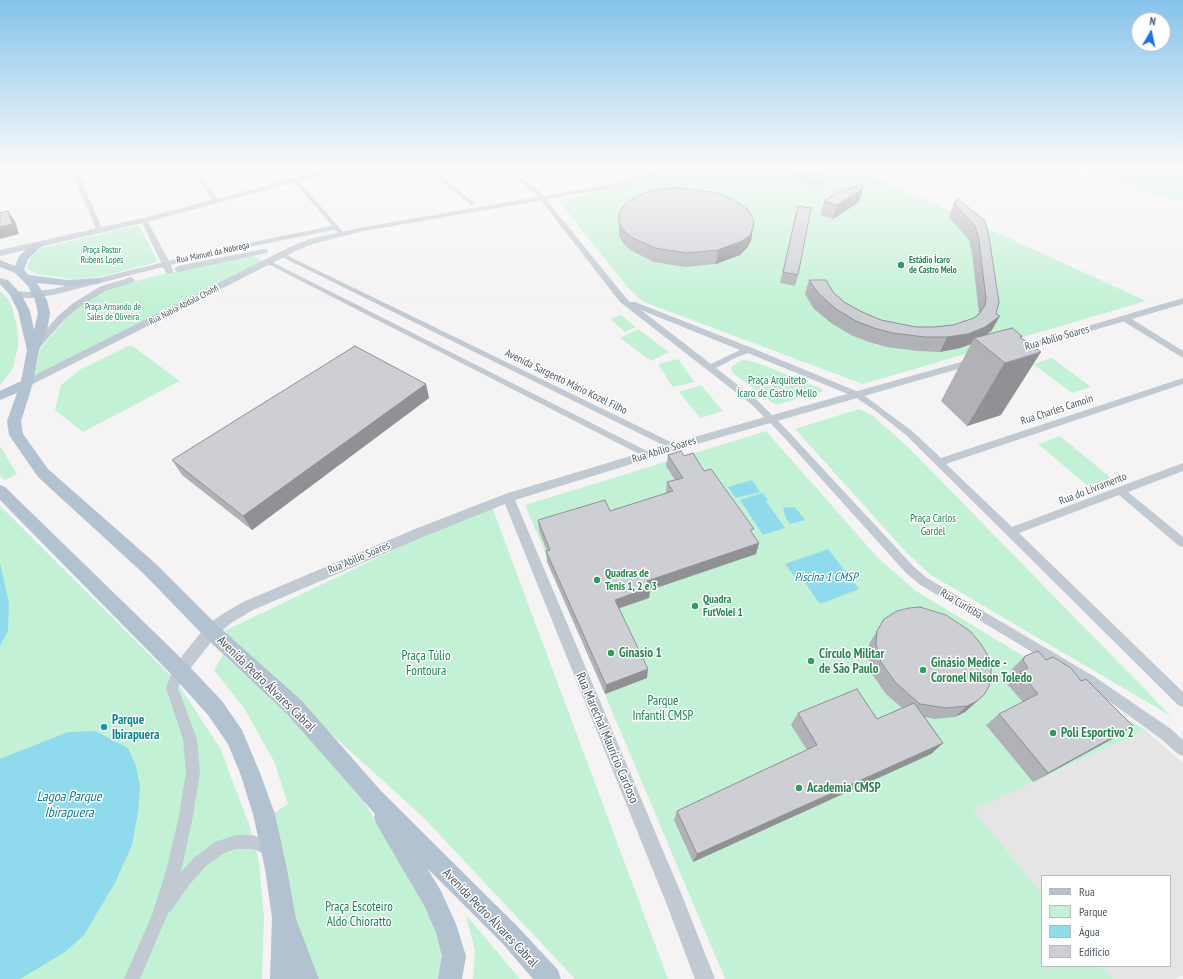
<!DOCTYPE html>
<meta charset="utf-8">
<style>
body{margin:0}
#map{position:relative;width:1183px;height:979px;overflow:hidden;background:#f5f3f3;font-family:"PT Sans Narrow",sans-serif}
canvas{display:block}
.legend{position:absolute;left:1041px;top:875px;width:130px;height:92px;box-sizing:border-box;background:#fff;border:1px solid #b7bbc0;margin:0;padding:5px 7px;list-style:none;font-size:12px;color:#4a5661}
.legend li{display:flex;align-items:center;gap:8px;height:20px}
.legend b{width:20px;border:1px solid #b7bbc0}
.north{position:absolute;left:1131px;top:12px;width:40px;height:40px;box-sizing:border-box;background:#fff;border:1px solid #b7bbc0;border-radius:50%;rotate:9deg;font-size:11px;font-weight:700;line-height:16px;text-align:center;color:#4a5661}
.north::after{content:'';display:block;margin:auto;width:14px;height:18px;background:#1a73e8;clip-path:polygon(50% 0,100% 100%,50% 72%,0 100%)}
</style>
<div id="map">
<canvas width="1183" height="979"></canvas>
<ul class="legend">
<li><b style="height:5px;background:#b3c2d1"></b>Rua</li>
<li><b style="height:11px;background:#c3f1d5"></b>Parque</li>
<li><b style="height:11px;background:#90daee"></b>Água</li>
<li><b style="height:11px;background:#cdcfd5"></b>Edifício</li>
</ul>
<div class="north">N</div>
</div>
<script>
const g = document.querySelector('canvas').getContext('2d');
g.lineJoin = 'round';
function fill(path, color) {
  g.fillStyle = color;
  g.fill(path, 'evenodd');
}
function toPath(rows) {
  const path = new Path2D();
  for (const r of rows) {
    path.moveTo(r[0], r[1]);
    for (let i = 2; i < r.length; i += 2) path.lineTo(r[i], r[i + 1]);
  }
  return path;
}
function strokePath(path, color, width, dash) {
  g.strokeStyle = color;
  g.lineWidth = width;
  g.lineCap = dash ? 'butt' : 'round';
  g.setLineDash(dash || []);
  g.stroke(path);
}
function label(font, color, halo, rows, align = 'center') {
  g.font = font + ' "PT Sans Narrow",sans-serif';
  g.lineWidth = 3;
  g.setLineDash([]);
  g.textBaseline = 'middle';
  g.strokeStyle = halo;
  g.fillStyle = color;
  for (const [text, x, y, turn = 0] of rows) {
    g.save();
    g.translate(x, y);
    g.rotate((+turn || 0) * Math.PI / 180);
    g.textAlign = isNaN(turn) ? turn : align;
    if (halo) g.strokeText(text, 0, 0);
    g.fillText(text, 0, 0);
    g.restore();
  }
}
fill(toPath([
 [357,169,375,186,382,192,358,193,339,174]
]), '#fdf9ef');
fill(toPath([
 [1145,730,1183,763,1183,975,1175,979,1113,979,1102,966,1170,966,1170,876,1042,876,1042,894,972,810]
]), '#e6e4e5');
fill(toPath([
 [678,168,856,168,1146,301,863,384,644,302,629,289,558,200,643,182],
 [1080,168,1183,168,1183,201,1158,195],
 [139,225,158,262,98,277,73,279,36,274,27,268,31,257,41,248],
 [252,255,259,258,262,263,34,377,40,349,71,313,103,291,150,277],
 [0,291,8,299,12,307,17,327,18,338,18,347,13,368,0,386],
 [621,315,636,327,625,332,610,319],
 [638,329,669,352,651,361,620,338],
 [131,345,180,381,83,432,55,410,61,385,81,369],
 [1052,358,1091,387,1072,393,1033,364],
 [678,359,694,382,673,387,658,364],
 [743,360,751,361,766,366,822,389,823,391,779,404,774,404,733,373,731,369,733,365],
 [701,385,723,411,700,418,679,392],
 [859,409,873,416,909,448,1171,716,931,575,906,552,795,429],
 [766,431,878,558,916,591,1145,730,973,810,1042,894,1042,966,1102,966,1113,979,725,979,525,505],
 [1060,436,1111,478,1088,486,1038,444],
 [0,446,17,474,5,480,0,476],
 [0,506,176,681,220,748,249,824,259,862,264,917,262,979,0,979],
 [492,507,668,979,575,979,423,817,220,633,417,539],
 [223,655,287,713,363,800,425,903,445,958,440,979,316,979,290,910,269,816,288,804,274,761,244,708,214,670],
 [466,915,520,979,473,979,475,951]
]), '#c3f1d5');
fill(toPath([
 [806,168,833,180,816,188,773,169],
 [752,480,760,492,736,498,728,487],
 [762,493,768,500,766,501,785,528,763,535,740,500],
 [795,507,805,520,790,524,786,518,783,508],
 [828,549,859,589,820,604,803,580,798,581,785,564],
 [0,563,9,603,8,631,0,646],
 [95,731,128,748,136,766,140,786,138,812,132,845,115,883,84,935,65,952,20,979,0,979,0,759,68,732]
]), '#90daee');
fill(toPath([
 [70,168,76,168,103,231,102,232,97,231,70,168],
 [190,168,196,168,220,202,219,203,215,203,190,168],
 [312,168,318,168,324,175,319,176,312,168],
 [424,168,431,168,475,203,475,205,471,205,424,168],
 [502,168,509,168,540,192,626,298,630,302,635,302,752,348,861,393,912,431,941,458,1183,378,1183,384,946,464,1012,527,1183,463,1183,471,1128,492,1183,537,1183,547,1179,546,1119,495,1019,533,1183,692,1183,707,1178,705,906,435,873,409,855,397,748,353,737,357,716,368,757,400,786,429,914,567,927,578,1095,677,1171,729,1183,740,1183,756,1178,754,1161,739,1087,685,919,584,906,573,780,433,751,404,620,302,536,194,502,168],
 [641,310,740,350,711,364,641,310],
 [616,168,624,168,641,180,636,181,616,168],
 [294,180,298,180,343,232,343,234,339,234,294,182,294,180],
 [142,219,147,220,170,263,173,271,172,273,166,273,165,271,141,220,142,219],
 [282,253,677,445,679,447,674,450,671,449,280,256,280,254,282,253],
 [268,260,651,453,653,455,651,457,645,457,266,263,265,262,268,260],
 [1121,316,1127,316,1183,351,1183,358,1121,320,1121,316],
 [180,664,184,666,186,670,178,688,197,739,200,772,193,816,181,872,195,857,215,842,236,835,253,835,276,845,278,850,276,855,271,857,253,849,236,849,224,853,205,867,189,885,171,911,168,913,140,979,124,979,152,915,166,871,179,816,186,772,183,739,166,688,172,672,176,666,180,664]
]), '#c1cad2');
fill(toPath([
 [662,168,672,168,641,182,619,187,364,231,316,243,298,250,31,385,23,385,22,383,23,381,292,246,310,239,364,227,619,183,662,168],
 [336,225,339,225,339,229,214,254,53,295,29,298,15,297,11,294,15,291,29,292,53,289,214,250,336,225],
 [264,249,267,249,268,251,267,253,178,272,174,269,178,266,264,249],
 [131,277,135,280,134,282,105,291,78,308,64,320,36,352,30,352,28,350,30,348,58,316,72,304,99,287,131,277],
 [1183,298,1183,304,1019,352,1013,352,1011,350,1013,348,1183,298],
 [975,358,979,359,980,361,979,363,690,446,515,500,683,898,715,979,695,979,667,905,505,504,423,537,253,610,231,623,216,636,185,675,180,677,175,675,173,670,175,665,206,626,221,615,243,602,415,529,508,493,687,439,975,358]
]), '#c1cad2');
fill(toPath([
 [333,168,348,168,147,222,0,256,0,250,143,218,333,168]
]), '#c1cbd6');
fill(toPath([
 [38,242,43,245,28,259,24,270,29,275,68,280,98,278,103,281,98,284,68,286,37,283,47,300,50,313,48,326,39,350,33,383,21,421,23,434,48,469,156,564,217,625,302,701,381,791,518,927,558,970,561,979,533,979,502,943,427,868,441,891,456,924,466,956,462,979,438,979,442,956,436,933,425,907,377,825,374,817,375,814,288,715,205,637,144,574,38,477,9,435,7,421,17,393,0,400,0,391,21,381,27,350,18,311,10,295,0,284,0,278,8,280,21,294,30,311,34,330,38,313,35,300,28,286,15,273,0,267,0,260,15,266,19,256,34,243,38,242],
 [0,485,5,487,187,664,222,701,242,730,260,773,275,814,287,869,296,919,319,979,270,979,272,918,265,869,253,814,240,773,228,744,208,715,173,676,0,500,0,485]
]), '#b3c2d1');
fill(toPath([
 [863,188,859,202,833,219,820,215,824,201],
 [954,203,985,221,992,330,986,335,1022,336,1021,338,1001,415,967,426,941,401,971,344,960,348,940,352,918,351,887,347,869,342,851,335,831,323,814,309,805,294,809,280,833,292,844,302,860,311,881,320,916,327,934,327,953,325,974,318,979,313,972,254,969,240,949,217],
 [798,206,798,275,795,286,780,283],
 [619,215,753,227,751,241,747,248,740,255,716,264,685,267,654,262,630,250,623,243,619,236],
 [426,384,429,398,252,530,182,475,172,460],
 [668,455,684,456,704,471,752,533,759,543,756,554,650,590,649,598,619,608,647,678,605,694,547,562,546,551,547,551,539,531,538,520,610,511,666,493,667,482,675,480,666,466],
 [884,619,984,695,965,712,955,717,934,719,925,717,943,743,931,754,693,862,674,820,677,811,807,750,791,725,798,713,877,719,902,708,886,694,872,674,868,657,869,644],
 [1025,656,1116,737,1033,782,986,725,999,714,1023,702,1007,684,1014,677,1010,672,1013,668]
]), '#b0b2b7');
fill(toPath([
 [863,188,859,202,833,219,837,205],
 [8,211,15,221,19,234,0,239,0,227],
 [753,227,751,241,747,248,740,255,716,264,718,250],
 [1000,316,992,330,977,342,978,341,974,338,971,344,960,348,940,352,947,337],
 [1022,336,1007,363,1041,352,1001,415,967,426,1020,337],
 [426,384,429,398,252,530,243,516],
 [759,543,756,554,650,590,649,598,614,610,615,600,647,581],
 [648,669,647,678,605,694,606,685],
 [984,695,965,712,955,717,967,706],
 [1133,726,1116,737,1033,782,1048,773],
 [943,743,931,754,693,862,697,854]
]), '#909195');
const building = toPath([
 [861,185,863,188,837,205,824,201,838,192,861,185],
 [681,188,717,193,734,200,747,209,754,220,753,227,750,235,742,241,718,250,687,253,655,248,631,237,623,230,619,222,619,215,622,208,632,199,642,194,660,189,681,188],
 [958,199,985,221,989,237,999,302,996,314,1000,316,985,327,968,334,947,337,925,337,893,333,874,328,856,321,836,309,819,294,809,280,826,280,833,292,844,302,860,311,881,320,916,327,934,327,953,325,974,318,979,314,985,305,986,299,979,240,975,226,954,203,958,199],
 [798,206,811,208,798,275,783,272,798,206],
 [8,211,12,224,0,227,0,212,0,213,8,211],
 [1012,328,1022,336,1020,337,1041,352,1005,363,974,338,1012,328],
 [355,346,426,384,243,516,172,460,355,346],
 [681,451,684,456,693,453,704,471,711,469,754,529,750,530,759,543,647,581,651,587,615,600,648,669,606,685,546,551,550,550,538,520,605,500,610,511,673,491,667,482,683,478,668,455,681,451],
 [920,607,946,615,970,631,981,644,987,654,991,667,991,676,989,686,984,695,977,701,967,706,946,708,920,704,895,682,881,662,876,644,877,631,884,619,897,611,909,608,920,607],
 [1038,651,1046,660,1053,657,1071,668,1081,681,1086,679,1133,726,1048,773,999,714,1038,694,1020,672,1028,668,1023,660,1025,656,1038,651],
 [857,689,877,719,914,703,943,743,697,854,677,811,817,745,798,713,857,689]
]);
fill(building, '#cdcfd5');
strokePath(building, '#909195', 1);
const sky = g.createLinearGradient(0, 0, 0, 305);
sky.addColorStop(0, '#85c3ea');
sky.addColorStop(0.55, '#fafafa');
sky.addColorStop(1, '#fafafa00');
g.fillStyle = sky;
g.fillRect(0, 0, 1183, 305);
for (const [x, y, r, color] of [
 [901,265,4,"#2e9e5b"],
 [597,580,4,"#2e9e5b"],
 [695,606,4,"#2e9e5b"],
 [611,653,4,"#2e9e5b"],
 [811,661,4,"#2e9e5b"],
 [923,670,4,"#2e9e5b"],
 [104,727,4,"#0f9aa8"],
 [1053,733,4,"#2e9e5b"],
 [799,788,4,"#2e9e5b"]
]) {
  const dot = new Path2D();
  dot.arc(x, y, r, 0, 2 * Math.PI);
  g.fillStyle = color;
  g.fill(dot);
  strokePath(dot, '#fff', 1.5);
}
label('9px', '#17864f', '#fff', [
 ["Praça Pastor",102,250],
 ["Rubens Lopes",102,260],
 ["Praça Armando de",113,307],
 ["Sales de Oliveira",113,317]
]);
label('9px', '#4a5661', '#fff', [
 ["Rua Manuel da Nóbrega",213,253,-12],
 ["Rua Nabia Abdala Chohfi",184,305,-27]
]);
label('bold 9px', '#27864d', '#fff', [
 ["Estádio Ícaro",909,260],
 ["de Castro Melo",909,270]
], 'left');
label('11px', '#4a5661', '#fff', [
 ["Rua Abílio Soares",1057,338,-16],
 ["Avenida Sargento Mário Kozel Filho",566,382,26],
 ["Rua Charles Camoin",1057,410,-18],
 ["Rua Abílio Soares",664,450,-17],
 ["Rua do Livramento",1093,489,-21],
 ["Rua Abílio Soares",359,558,-23],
 ["Rua Curitiba",961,604,31]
]);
label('11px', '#17864f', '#fff', [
 ["Praça Arquiteto",777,381],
 ["Ícaro de Castro Mello",777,394],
 ["Praça Carlos",933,519],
 ["Gardel",933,532]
]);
label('bold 11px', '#27864d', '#fff', [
 ["Quadras de",605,574],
 ["Tenis 1, 2 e 3",605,587],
 ["Quadra",703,600],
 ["FutVolei 1",703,613]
], 'left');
label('italic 12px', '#0c7c9b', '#fff', [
 ["Piscina 1 CMSP",826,578]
]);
label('bold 13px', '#27864d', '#fff', [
 ["Ginasio 1",619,653],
 ["Círculo Militar",819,654],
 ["de São Paulo",819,669],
 ["Ginásio Medice -",931,663],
 ["Coronel Nilson Toledo",931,678],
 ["Poli Esportivo 2",1061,733],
 ["Academia CMSP",807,788]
], 'left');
label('13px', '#17864f', '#fff', [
 ["Praça Túlio",426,656],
 ["Fontoura",426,671],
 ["Parque",663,701],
 ["Infantil CMSP",663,716],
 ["Praça Escoteiro",359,907],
 ["Aldo Chioratto",359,922]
]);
label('13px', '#4a5661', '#fff', [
 ["Avenida Pedro Álvares Cabral",266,684,44],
 ["Rua Marechal Maurício Cardoso",607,738,67],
 ["Avenida Pedro Álvares Cabral",490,918,46]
]);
label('bold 13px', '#0d838f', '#fff', [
 ["Parque",112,720],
 ["Ibirapuera",112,735]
], 'left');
label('italic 14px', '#0c7c9b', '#fff', [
 ["Lagoa Parque",69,797],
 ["Ibirapuera",69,813]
]);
</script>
